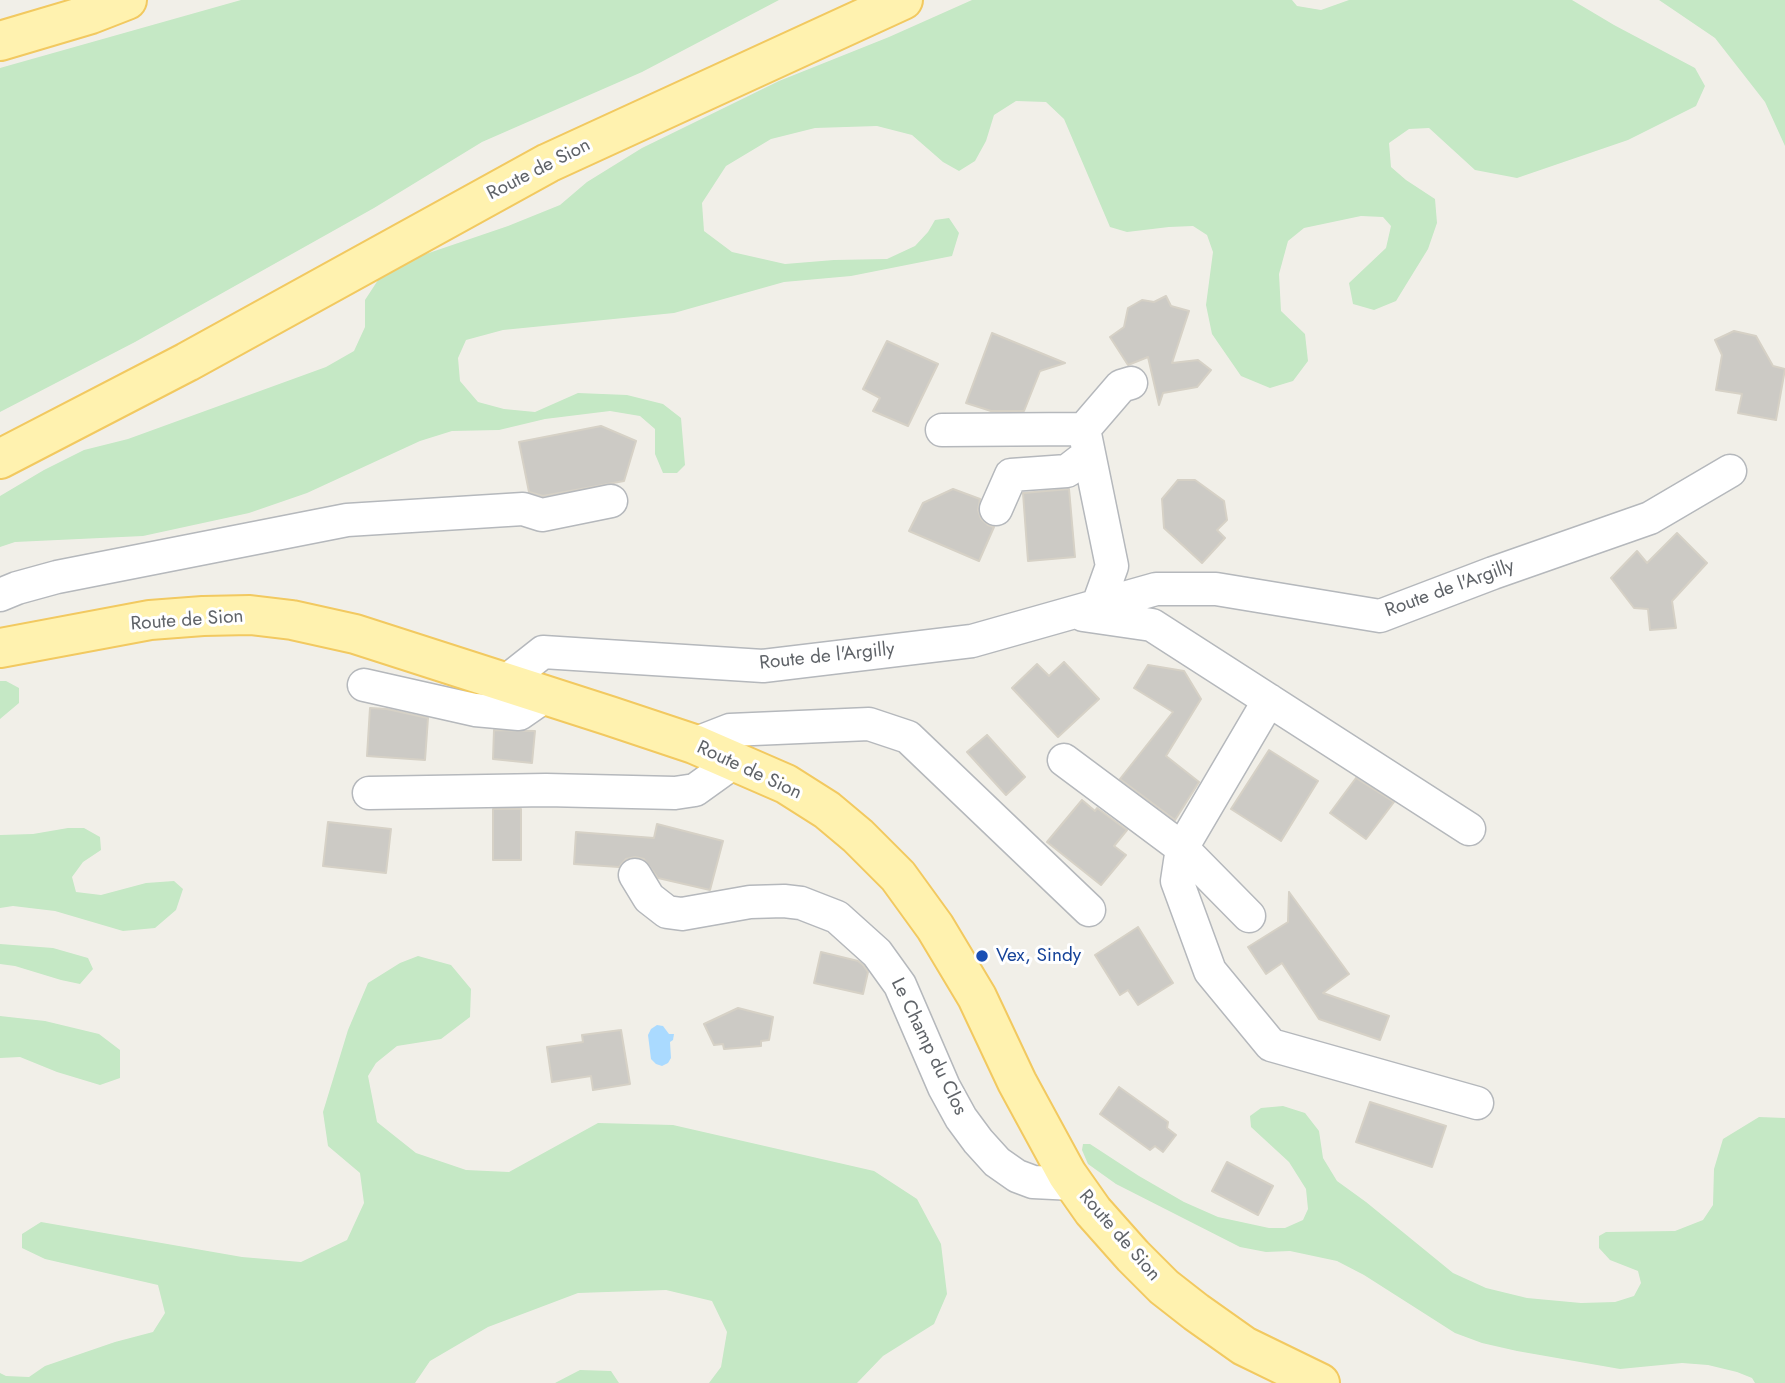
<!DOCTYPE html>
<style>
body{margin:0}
canvas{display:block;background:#f1efe8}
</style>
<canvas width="1785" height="1383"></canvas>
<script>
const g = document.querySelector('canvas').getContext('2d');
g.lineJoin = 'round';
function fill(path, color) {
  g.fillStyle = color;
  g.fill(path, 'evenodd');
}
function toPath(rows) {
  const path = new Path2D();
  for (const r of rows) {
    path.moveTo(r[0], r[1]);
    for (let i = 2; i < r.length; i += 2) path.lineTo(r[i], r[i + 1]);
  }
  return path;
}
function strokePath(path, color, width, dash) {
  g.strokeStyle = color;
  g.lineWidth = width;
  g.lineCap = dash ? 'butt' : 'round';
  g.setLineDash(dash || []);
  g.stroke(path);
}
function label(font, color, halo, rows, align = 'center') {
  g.font = font + ' Jost,sans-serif';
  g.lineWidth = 6;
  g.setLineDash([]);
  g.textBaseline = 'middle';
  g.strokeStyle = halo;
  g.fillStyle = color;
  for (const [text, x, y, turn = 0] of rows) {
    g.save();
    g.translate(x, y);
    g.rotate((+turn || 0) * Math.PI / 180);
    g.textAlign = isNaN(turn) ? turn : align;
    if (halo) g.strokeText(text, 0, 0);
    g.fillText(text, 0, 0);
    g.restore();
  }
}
fill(toPath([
 [241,0,779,0,642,72,482,142,374,208,135,342,0,412,0,68],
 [972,0,1292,0,1297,6,1321,10,1349,0,1572,0,1614,25,1695,68,1705,86,1696,106,1628,140,1517,178,1475,170,1429,128,1409,129,1389,143,1391,167,1406,180,1435,199,1437,223,1428,249,1396,301,1374,310,1353,304,1349,283,1386,248,1391,226,1383,217,1361,216,1304,228,1288,241,1279,274,1281,311,1305,334,1308,361,1293,381,1270,388,1241,376,1212,334,1206,305,1213,252,1207,235,1193,226,1169,227,1127,232,1110,227,1064,119,1046,102,1016,101,994,115,986,141,975,161,959,171,943,162,912,135,877,126,815,128,771,139,726,166,702,203,704,231,732,252,785,264,834,260,887,259,915,246,928,232,935,220,949,218,959,233,952,256,851,276,784,282,674,313,503,330,466,340,458,358,460,381,478,402,504,409,535,412,578,393,627,395,663,404,681,418,685,465,677,473,663,473,655,454,655,429,640,416,610,411,545,419,499,430,452,431,420,441,307,493,249,513,143,536,15,542,0,547,0,496,44,470,84,450,128,439,326,367,354,351,365,327,365,300,380,277,420,256,508,226,560,205,587,182,642,148,779,81,889,37],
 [1659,0,1785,0,1785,146,1765,102,1715,38],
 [0,681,6,681,19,688,19,703,0,719],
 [68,828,84,828,100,837,101,850,83,862,72,877,76,892,101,895,146,883,174,881,183,889,176,910,155,928,123,931,55,911,13,906,0,908,0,835,33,834],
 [0,944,53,948,88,958,93,969,80,984,61,980,15,966,0,964],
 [418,956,451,965,471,989,470,1017,441,1039,397,1046,376,1063,368,1076,377,1122,416,1153,466,1170,509,1172,598,1123,673,1125,874,1171,917,1199,941,1244,947,1294,934,1324,883,1356,857,1383,709,1383,721,1367,727,1332,712,1301,666,1290,578,1293,488,1327,430,1361,415,1383,0,1383,0,1373,6,1376,29,1377,45,1366,115,1342,153,1332,165,1313,158,1285,45,1259,22,1248,22,1234,41,1222,242,1257,301,1262,347,1240,364,1203,360,1173,328,1146,323,1112,348,1030,368,983,400,963],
 [0,1016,45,1021,99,1034,120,1050,120,1078,100,1085,57,1072,20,1057,0,1058],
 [1283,1106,1305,1113,1319,1131,1323,1158,1337,1181,1366,1202,1453,1273,1486,1288,1527,1298,1581,1303,1615,1302,1634,1296,1641,1283,1638,1271,1610,1260,1599,1248,1599,1236,1606,1232,1675,1231,1703,1220,1713,1205,1714,1169,1723,1139,1759,1117,1785,1118,1785,1383,1755,1383,1752,1378,1737,1372,1708,1365,1682,1363,1620,1369,1517,1351,1482,1343,1455,1333,1364,1275,1337,1261,1290,1251,1266,1252,1240,1247,1116,1184,1088,1164,1082,1150,1083,1144,1090,1144,1139,1176,1184,1202,1218,1217,1269,1228,1285,1228,1303,1220,1308,1209,1306,1189,1289,1162,1251,1127,1250,1116,1261,1108],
 [580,1370,611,1371,619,1383,555,1383]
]), '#c5e8c5');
fill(toPath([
 [657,1025,663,1026,669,1034,674,1034,673,1040,670,1042,671,1058,668,1063,662,1066,656,1064,651,1059,648,1035,651,1029]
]), '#aadaff');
const building = toPath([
 [1166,296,1171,306,1189,311,1172,363,1198,360,1211,370,1197,387,1163,393,1159,405,1148,357,1128,365,1110,337,1124,327,1128,308,1142,300,1154,302,1166,296],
 [1734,331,1756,336,1773,366,1785,369,1776,420,1738,413,1742,394,1716,390,1722,355,1715,340,1734,331],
 [992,333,1065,363,1040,371,1024,411,991,411,966,403,992,333],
 [887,341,938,364,908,426,873,411,880,398,863,389,887,341],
 [601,426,636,441,624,481,543,496,529,492,519,442,601,426],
 [1178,480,1195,480,1224,501,1227,520,1217,530,1225,538,1202,563,1164,528,1162,499,1178,480],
 [953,489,980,499,978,510,981,519,988,525,994,527,979,561,909,531,923,503,953,489],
 [1069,489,1075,557,1028,561,1023,493,1069,489],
 [1677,533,1707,563,1672,601,1676,628,1650,630,1648,609,1634,608,1611,578,1637,551,1647,563,1677,533],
 [1064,662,1099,699,1058,737,1012,688,1037,664,1049,676,1064,662],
 [1148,665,1184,671,1201,699,1166,756,1199,782,1175,820,1120,779,1173,712,1134,688,1148,665],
 [370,708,387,709,428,718,425,760,367,756,370,708],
 [494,730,535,731,532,763,493,759,494,730],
 [987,735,1025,777,1006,795,967,752,987,735],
 [1269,750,1318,781,1281,841,1231,809,1269,750],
 [1356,778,1394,802,1366,839,1330,813,1356,778],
 [1082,800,1095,811,1097,808,1127,830,1114,846,1126,855,1101,885,1047,842,1082,800],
 [493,809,521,809,521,860,493,860,493,809],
 [328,822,391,829,386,873,323,866,328,822],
 [657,824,723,841,710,890,658,878,644,859,635,857,626,859,619,867,574,864,576,832,654,838,657,824],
 [1289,892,1349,974,1323,993,1389,1016,1380,1040,1319,1019,1282,963,1266,974,1248,947,1288,922,1289,892],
 [1138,927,1173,983,1138,1005,1128,990,1120,995,1095,955,1138,927],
 [821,952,858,961,863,965,868,972,863,994,814,983,821,952],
 [738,1008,773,1017,769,1040,761,1041,761,1046,724,1049,723,1044,714,1045,704,1024,738,1008],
 [621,1030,630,1084,593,1090,591,1076,552,1082,547,1047,583,1042,582,1035,621,1030],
 [1119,1087,1168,1122,1167,1128,1176,1135,1163,1152,1155,1146,1150,1150,1100,1114,1119,1087],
 [1370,1102,1446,1126,1432,1167,1356,1142,1370,1102],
 [1227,1162,1273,1186,1258,1215,1212,1191,1227,1162]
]);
fill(building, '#cccac5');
strokePath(building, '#d6d1c6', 2);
const minor = toPath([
 [1084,429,1121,386,1131,383],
 [942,430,1084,429,1112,566,1098,605],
 [996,509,1011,475,1067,471,1089,454],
 [0,595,17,588,57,577,347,520,523,509,542,515,611,501],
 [1083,615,1152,625,1469,829],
 [505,682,543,652,763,666,972,641,1156,589,1216,589,1380,616,1493,573,1650,518,1730,471],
 [364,685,475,710,519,714,545,696],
 [1269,700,1182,848,1177,881,1210,971,1271,1045,1477,1103],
 [694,744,730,730,869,724,908,737,1089,910],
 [1064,760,1182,848,1249,916],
 [369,793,546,790,675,793,695,790,734,762],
 [635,875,649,898,667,912,682,914,750,902,784,901,801,903,837,917,877,953,900,985,944,1087,961,1118,978,1141,997,1162,1017,1176,1033,1182,1074,1184]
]);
const major = toPath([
 [0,41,91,14,127,0],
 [0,459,187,362,548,163,903,0],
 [0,648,150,620,203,616,250,615,292,620,355,634,610,716,694,744,786,784,827,810,858,836,898,876,935,927,977,997,1017,1082,1067,1174,1093,1211,1133,1256,1164,1287,1196,1312,1244,1346,1320,1383]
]);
strokePath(minor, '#b5b8bc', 35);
strokePath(major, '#f2c960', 42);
strokePath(minor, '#fff', 32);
strokePath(major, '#fff2af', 38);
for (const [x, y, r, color] of [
 [982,956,7,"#1a4fb4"]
]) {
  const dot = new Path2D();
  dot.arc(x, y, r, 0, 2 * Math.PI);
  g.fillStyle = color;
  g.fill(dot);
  strokePath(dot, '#fff', 2.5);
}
label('19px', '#5f6368', '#fff', [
 ["Route de Sion",539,170,-27],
 ["Route de l'Argilly",1450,589,-20],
 ["Route de Sion",187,621,-4],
 ["Route de l'Argilly",827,657,-6],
 ["Route de Sion",749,771,25],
 ["Le Champ du Clos",928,1047,64],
 ["Route de Sion",1119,1236,49]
]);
label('19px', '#164399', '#fff', [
 ["Vex, Sindy",996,956]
], 'left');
</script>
